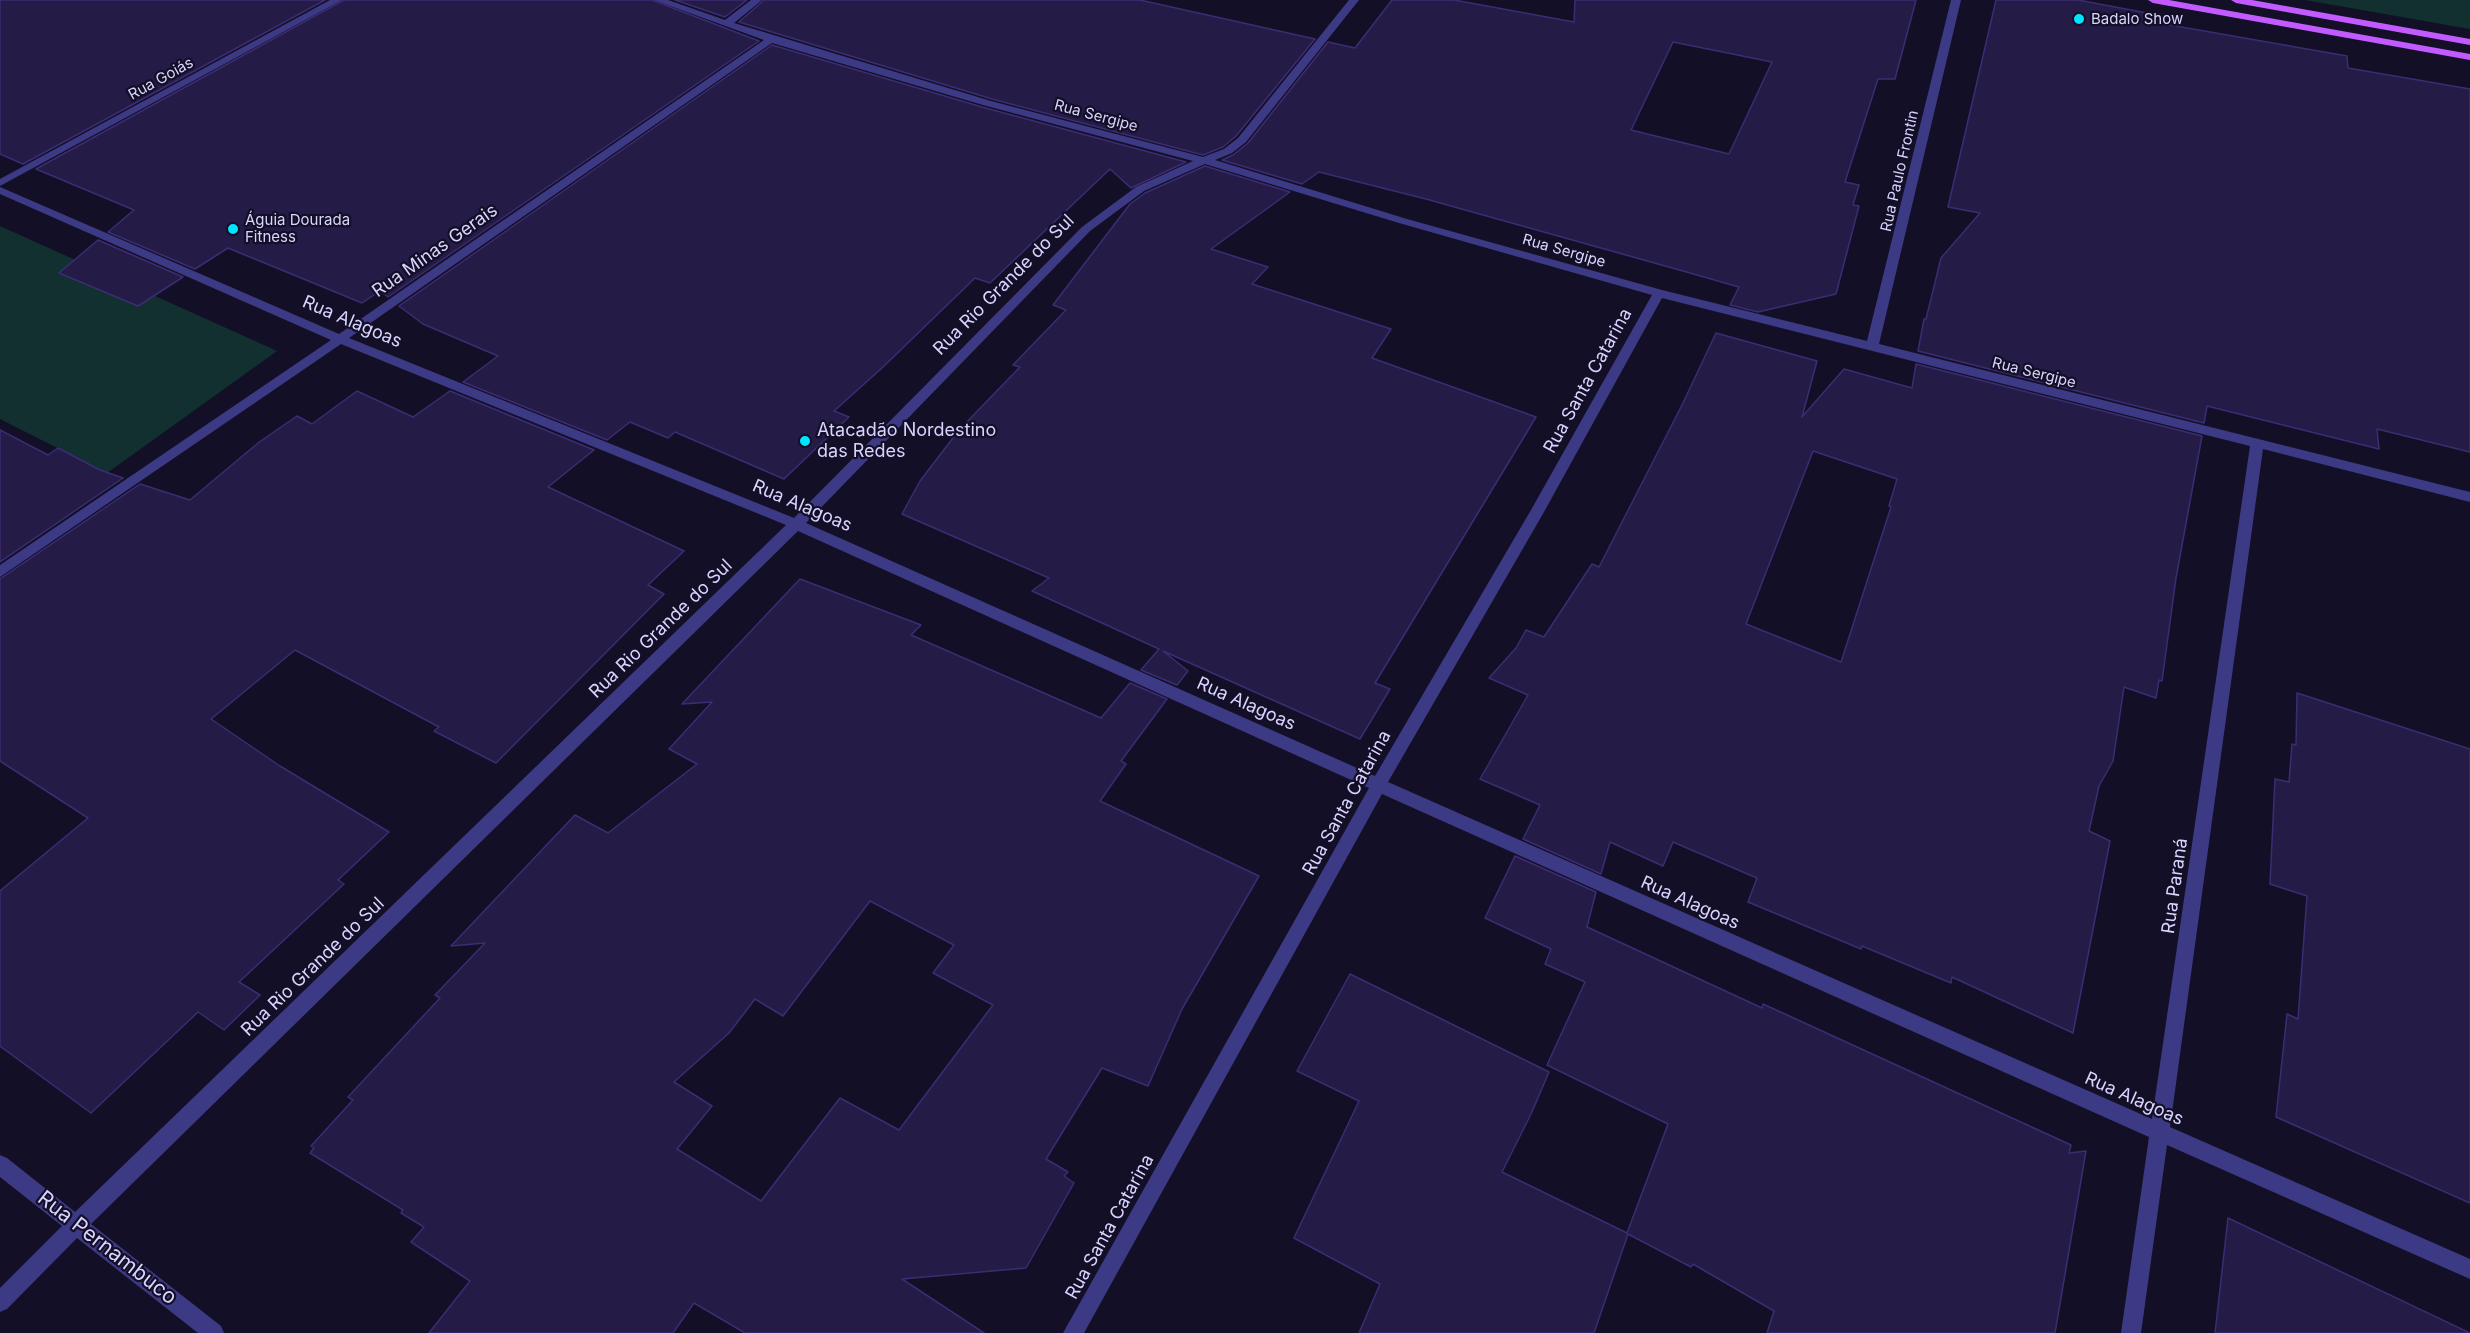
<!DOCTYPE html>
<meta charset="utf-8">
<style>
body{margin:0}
canvas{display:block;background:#130f26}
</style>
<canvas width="2470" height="1333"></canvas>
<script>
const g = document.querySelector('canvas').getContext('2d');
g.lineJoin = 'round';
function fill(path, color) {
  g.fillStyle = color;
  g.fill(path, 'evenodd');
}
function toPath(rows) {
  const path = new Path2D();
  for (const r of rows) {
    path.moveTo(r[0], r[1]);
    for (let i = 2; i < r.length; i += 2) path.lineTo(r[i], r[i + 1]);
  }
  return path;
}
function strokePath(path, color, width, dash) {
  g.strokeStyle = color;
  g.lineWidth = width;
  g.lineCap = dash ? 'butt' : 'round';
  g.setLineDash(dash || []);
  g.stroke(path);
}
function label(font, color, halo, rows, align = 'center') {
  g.font = font + ' Inter,sans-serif';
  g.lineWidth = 4.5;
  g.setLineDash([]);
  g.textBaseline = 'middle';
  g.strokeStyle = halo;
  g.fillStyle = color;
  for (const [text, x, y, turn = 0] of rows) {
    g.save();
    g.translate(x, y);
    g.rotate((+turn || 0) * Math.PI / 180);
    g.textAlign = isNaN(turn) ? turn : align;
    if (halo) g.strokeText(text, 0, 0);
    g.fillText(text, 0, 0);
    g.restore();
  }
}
fill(toPath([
 [2305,0,2470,0,2470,29],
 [0,226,277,351,107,473,0,419]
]), '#12302f');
const building = toPath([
 [0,0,325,0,23,164,0,154,0,0],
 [344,0,652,0,759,41,388,297,380,291,362,303,228,248,195,269,108,232,134,210,36,169,344,0],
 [675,0,747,0,725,17,675,0],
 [764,0,1140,0,1315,39,1236,136,1223,147,1203,155,992,99,739,22,764,0],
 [1392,0,1454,0,1574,22,1575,0,1916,0,1895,79,1878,79,1845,182,1859,185,1853,205,1859,206,1836,294,1758,312,1730,305,1739,287,1683,271,1426,199,1319,172,1302,184,1222,160,1233,155,1248,143,1328,42,1355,48,1392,0],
 [1673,42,1772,62,1729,154,1631,130,1673,42],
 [1996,0,2078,0,2147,13,2147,21,2347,56,2348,68,2470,89,2470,452,2377,429,2379,449,2207,406,2204,423,1918,351,1924,319,1926,319,1941,258,1980,213,1948,207,1996,0],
 [772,45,982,107,1186,162,1131,188,1110,169,990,283,975,278,883,367,834,411,849,417,784,479,675,432,668,438,630,422,607,440,463,382,498,356,423,324,399,306,772,45],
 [1205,166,1290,192,1211,249,1268,267,1252,284,1391,329,1372,358,1536,417,1375,683,1390,689,1360,739,1163,651,1188,671,1177,685,1141,670,1159,649,1032,591,1049,578,902,514,920,481,959,430,1020,367,1013,365,1066,310,1053,305,1130,204,1145,193,1205,166],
 [98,240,183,277,138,306,59,273,98,240],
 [1716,333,1817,361,1802,417,1844,369,1912,388,1916,364,2202,436,2176,578,2162,681,2159,680,2156,698,2124,687,2113,761,2099,786,2089,831,2110,841,2073,1033,1952,977,1951,983,1862,946,1861,949,1748,902,1757,878,1673,842,1663,866,1610,842,1601,874,1523,839,1540,805,1480,779,1528,695,1489,678,1516,648,1526,630,1544,637,1592,564,1599,567,1682,405,1716,333],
 [1813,451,1897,479,1889,506,1891,507,1841,662,1746,624,1813,451],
 [357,391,413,417,450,391,594,450,548,487,684,551,648,585,664,594,496,763,434,731,439,727,295,650,211,719,280,766,389,832,338,880,344,884,239,982,260,995,224,1030,198,1012,91,1113,0,1046,0,891,88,818,0,761,0,579,140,484,190,500,258,443,297,416,312,424,357,391],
 [0,430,48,455,58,448,100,470,123,478,0,562,0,430],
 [800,579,921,625,911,635,1101,718,1130,683,1167,699,1121,761,1126,764,1100,801,1259,876,1182,1009,1148,1086,1102,1068,1046,1159,1068,1172,1064,1176,1074,1183,1026,1268,902,1279,984,1333,745,1333,694,1303,673,1333,429,1333,470,1281,411,1242,424,1227,401,1213,403,1210,310,1153,314,1148,311,1146,353,1100,348,1097,440,998,435,995,485,943,451,946,575,815,608,833,697,764,669,749,712,702,682,704,800,579],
 [870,901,954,945,933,973,993,1005,899,1130,840,1098,761,1201,677,1149,712,1106,674,1082,729,1033,755,999,783,1016,870,901],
 [2297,693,2470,749,2470,1203,2276,1117,2287,1014,2298,1019,2307,896,2270,884,2275,779,2289,782,2292,744,2296,745,2297,693],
 [1515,856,1596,892,1587,927,1762,1008,1763,1004,2071,1145,2069,1153,2086,1151,2055,1333,1767,1333,1774,1311,1693,1264,1691,1267,1628,1234,1594,1333,1359,1333,1380,1284,1294,1238,1359,1101,1297,1071,1350,974,1549,1072,1531,1114,1502,1172,1627,1233,1668,1124,1547,1065,1585,982,1545,964,1551,949,1485,918,1515,856],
 [2228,1218,2470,1333,2215,1333,2228,1218]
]);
fill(building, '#241b47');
strokePath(building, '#3b2d73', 1.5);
fill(toPath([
 [330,0,342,0,0,186,0,179,330,0],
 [654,0,668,0,725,20,751,0,762,0,734,23,991,101,1203,157,1224,149,1238,138,1349,0,1359,0,1246,142,1232,153,1215,160,1407,219,1662,290,1867,341,1951,0,1961,0,1879,344,2470,492,2470,502,2263,449,2170,1127,2470,1259,2470,1279,2167,1145,2141,1333,2121,1333,2149,1137,1382,794,1084,1333,1063,1333,1369,788,798,531,91,1224,221,1326,224,1333,198,1333,77,1238,7,1309,0,1312,0,1288,62,1226,0,1177,0,1155,7,1158,75,1212,786,525,341,344,0,577,0,565,331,340,0,194,0,187,339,334,764,40,654,0],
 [772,43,983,105,1193,161,1136,187,1082,227,794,518,349,338,772,43],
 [1205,164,1399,223,1652,295,1531,510,1375,776,806,523,1090,231,1144,191,1205,164],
 [1662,298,2250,446,2152,1119,1388,782,1544,512,1662,298]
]), '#3d3a85');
fill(toPath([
 [2148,0,2169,0,2470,54,2470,60,2153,3,2148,0],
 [2231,0,2252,0,2470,39,2470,45,2236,3,2231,0]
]), '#c25bff');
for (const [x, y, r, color] of [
 [2079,19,6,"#00e5ff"],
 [233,229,6,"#00e5ff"],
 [805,441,6,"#00e5ff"]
]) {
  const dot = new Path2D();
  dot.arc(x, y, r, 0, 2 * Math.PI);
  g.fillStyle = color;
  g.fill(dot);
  strokePath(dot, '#130f26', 2);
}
label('15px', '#d9d4ff', '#130f26', [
 ["Badalo Show",2091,19],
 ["Águia Dourada",245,220],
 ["Fitness",245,237]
], 'left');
label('15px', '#d9d4ff', '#130f26', [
 ["Rua Goiás",161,79,-29],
 ["Rua Sergipe",1096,116,15],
 ["Rua Paulo Frontin",1900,171,-77],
 ["Rua Sergipe",1564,251,16],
 ["Rua Sergipe",2034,373,14]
]);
label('18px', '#d9d4ff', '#130f26', [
 ["Rua Minas Gerais",435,251,-35],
 ["Rua Rio Grande do Sul",1004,285,-45],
 ["Rua Alagoas",352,322,23],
 ["Rua Santa Catarina",1588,381,-61],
 ["Rua Alagoas",802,506,23],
 ["Rua Rio Grande do Sul",661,629,-44],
 ["Rua Alagoas",1246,704,24],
 ["Rua Santa Catarina",1347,803,-61],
 ["Rua Paraná",2175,886,-82],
 ["Rua Alagoas",1690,903,24],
 ["Rua Rio Grande do Sul",313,967,-44],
 ["Rua Alagoas",2134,1099,24],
 ["Rua Santa Catarina",1110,1227,-61]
]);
label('18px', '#d9d4ff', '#130f26', [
 ["Atacadão Nordestino",817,431],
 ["das Redes",817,452]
], 'left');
label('21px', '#d9d4ff', '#130f26', [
 ["Rua Pernambuco",107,1248,38]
]);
</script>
